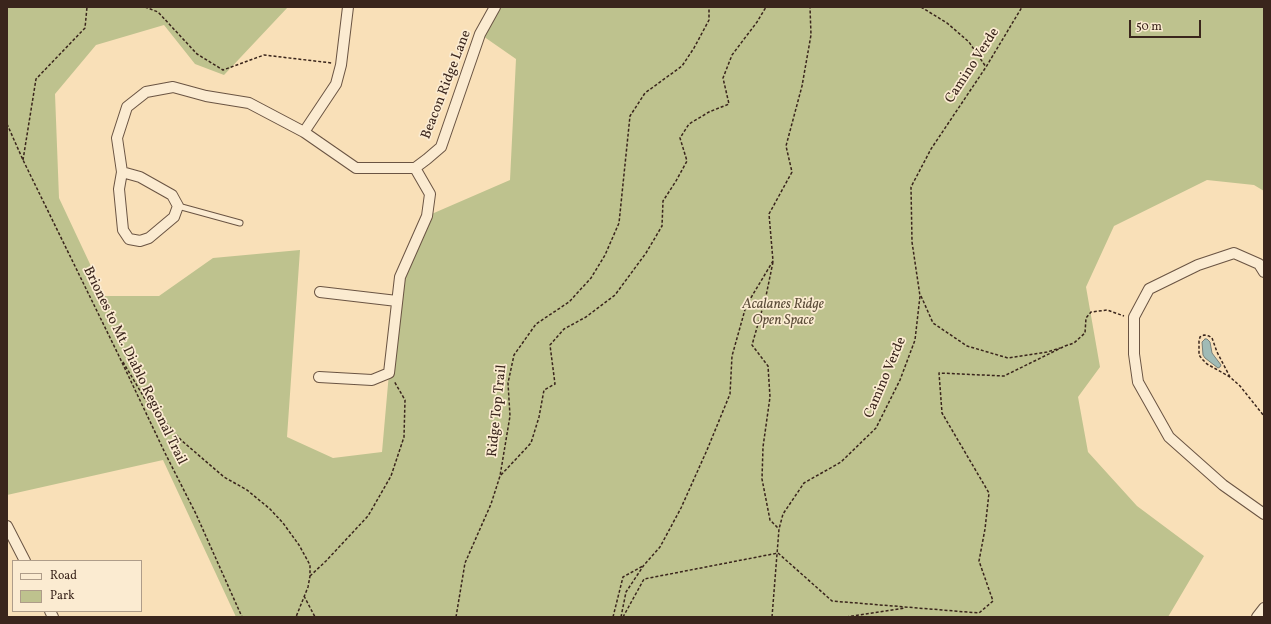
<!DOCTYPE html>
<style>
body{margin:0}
#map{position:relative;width:1271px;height:624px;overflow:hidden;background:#f9e0b8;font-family:Vollkorn,serif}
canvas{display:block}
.frame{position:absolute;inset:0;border:8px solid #3a251c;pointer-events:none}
.legend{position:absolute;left:12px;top:560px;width:130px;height:52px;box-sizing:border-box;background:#fbebd1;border:1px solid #ae9c89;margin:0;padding:5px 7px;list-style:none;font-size:12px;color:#3a251c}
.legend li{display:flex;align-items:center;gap:8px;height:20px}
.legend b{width:20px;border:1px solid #ae9c89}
.scale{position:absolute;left:1129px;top:20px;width:72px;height:18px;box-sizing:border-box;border:2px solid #3a251c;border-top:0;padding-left:5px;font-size:12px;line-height:14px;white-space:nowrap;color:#3a251c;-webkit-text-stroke:3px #fbebd1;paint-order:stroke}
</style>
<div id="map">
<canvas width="1271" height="624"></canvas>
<div class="frame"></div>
<ul class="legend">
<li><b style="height:5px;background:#fbebd1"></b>Road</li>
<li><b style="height:11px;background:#bec28e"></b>Park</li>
</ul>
<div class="scale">50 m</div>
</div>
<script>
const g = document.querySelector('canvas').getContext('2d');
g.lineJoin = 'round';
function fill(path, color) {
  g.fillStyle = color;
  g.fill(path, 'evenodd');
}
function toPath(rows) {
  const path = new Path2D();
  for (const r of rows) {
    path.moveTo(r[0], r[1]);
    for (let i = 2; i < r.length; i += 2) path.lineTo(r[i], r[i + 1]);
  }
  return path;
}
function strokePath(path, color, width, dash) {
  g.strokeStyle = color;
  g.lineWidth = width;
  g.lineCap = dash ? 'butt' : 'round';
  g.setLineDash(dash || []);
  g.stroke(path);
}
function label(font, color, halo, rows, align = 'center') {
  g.font = font + ' Vollkorn,serif';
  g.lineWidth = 3.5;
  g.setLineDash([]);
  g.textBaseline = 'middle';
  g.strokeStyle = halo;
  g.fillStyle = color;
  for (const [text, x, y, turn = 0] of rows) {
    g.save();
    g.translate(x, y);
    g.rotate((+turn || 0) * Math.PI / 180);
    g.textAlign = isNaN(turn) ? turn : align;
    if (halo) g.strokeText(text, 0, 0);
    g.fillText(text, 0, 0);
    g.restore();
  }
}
fill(toPath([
 [7,7,288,7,224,75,195,64,164,25,96,45,55,94,59,198,105,296,159,296,213,258,300,250,287,437,333,458,382,452,389,373,400,277,427,216,510,180,516,59,480,34,495,7,1264,7,1264,191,1254,185,1207,180,1114,226,1086,287,1100,367,1078,397,1088,452,1137,506,1204,556,1168,617,236,617,163,460,7,495]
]), '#bec28e');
const water = toPath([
 [1205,339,1207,339,1210,342,1212,353,1221,365,1220,367,1218,368,1205,358,1203,355,1202,342,1205,339]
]);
fill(water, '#a0bbb6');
strokePath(water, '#777f78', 1);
const lane = toPath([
 [178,206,240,223]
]);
const street = toPath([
 [304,132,336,84,341,65,348,7],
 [122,172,140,177,172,195,178,206,174,217,149,238,140,241,129,239,123,230,119,189,122,172,117,138,127,107,146,92,173,87,206,96,249,103,304,132,356,168,415,168,427,159,441,147,480,34,495,7],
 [1264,272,1259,264,1234,253,1198,265,1149,289,1134,317,1134,354,1138,382,1169,437,1223,485,1264,514],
 [320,292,397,301],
 [319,377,372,380,389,373,400,277,427,216,430,194,415,168],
 [7,526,25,561],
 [50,611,53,617],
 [1257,617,1264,608]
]);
strokePath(lane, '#6a5443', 7);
strokePath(street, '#6a5443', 12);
strokePath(toPath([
 [145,7,158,12,197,54,223,70,264,55,332,63],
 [921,7,947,23,969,42,986,67],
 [7,124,23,160,118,354,165,453,196,514,242,617],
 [23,160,36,79,85,28,87,7],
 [773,262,766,296,752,345,768,366,770,397,763,447,762,479,770,520,779,529],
 [921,296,933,323,967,346,1008,358,1047,352,1060,348],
 [1065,346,1074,343,1085,333,1086,318,1091,312,1107,310,1124,316],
 [123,362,145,399,181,440,224,477,247,490,270,509,283,523,299,545,310,565,310,576,308,587,296,617],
 [1230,377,1217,352,1212,338,1209,336,1204,335,1200,337,1199,341,1199,355,1202,359,1207,364,1230,377,1240,386,1264,416],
 [501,475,531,443,539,417,544,390,555,384,550,345,564,329,586,317,615,295,646,253,662,226,663,201,676,181,687,161,680,138,689,124,709,112,729,104,723,78,732,55,757,22,766,7],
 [310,576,326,561,368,516,391,476,404,437,405,400,394,381],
 [304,596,315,617],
 [456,617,465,563,491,504,500,476,510,416,508,383,514,355,536,324,569,302,591,278,605,255,619,223,630,116,645,93,682,66,694,48,709,20,709,7],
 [613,617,623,577,643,566],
 [621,617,626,592,644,565,660,547,681,508,707,450,730,394,732,356,746,306,773,261,769,214,792,172,786,146,802,86,811,35,810,7],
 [623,617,644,579,778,553,832,601,979,613,993,601,979,561,985,529,989,493,942,413,939,373,1004,376,1065,346],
 [772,617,779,529,783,514,804,483,841,462,876,428,900,380,915,340,920,296,912,242,911,187,931,149,986,67,1022,7],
 [846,617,905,608]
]), '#3a251c', 1.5, [3, 2]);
strokePath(lane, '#fbebd1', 5);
strokePath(street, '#fbebd1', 10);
label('14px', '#3a251c', '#fbebd1', [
 ["Camino Verde",973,66,-57],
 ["Beacon Ridge Lane",447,85,-69],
 ["Briones to Mt. Diablo Regional Trail",134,366,64],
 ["Camino Verde",886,378,-67],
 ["Ridge Top Trail",498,411,-84]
]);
label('italic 14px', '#5b4c38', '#fbebd1', [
 ["Acalanes Ridge",783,305],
 ["Open Space",783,321]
]);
</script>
